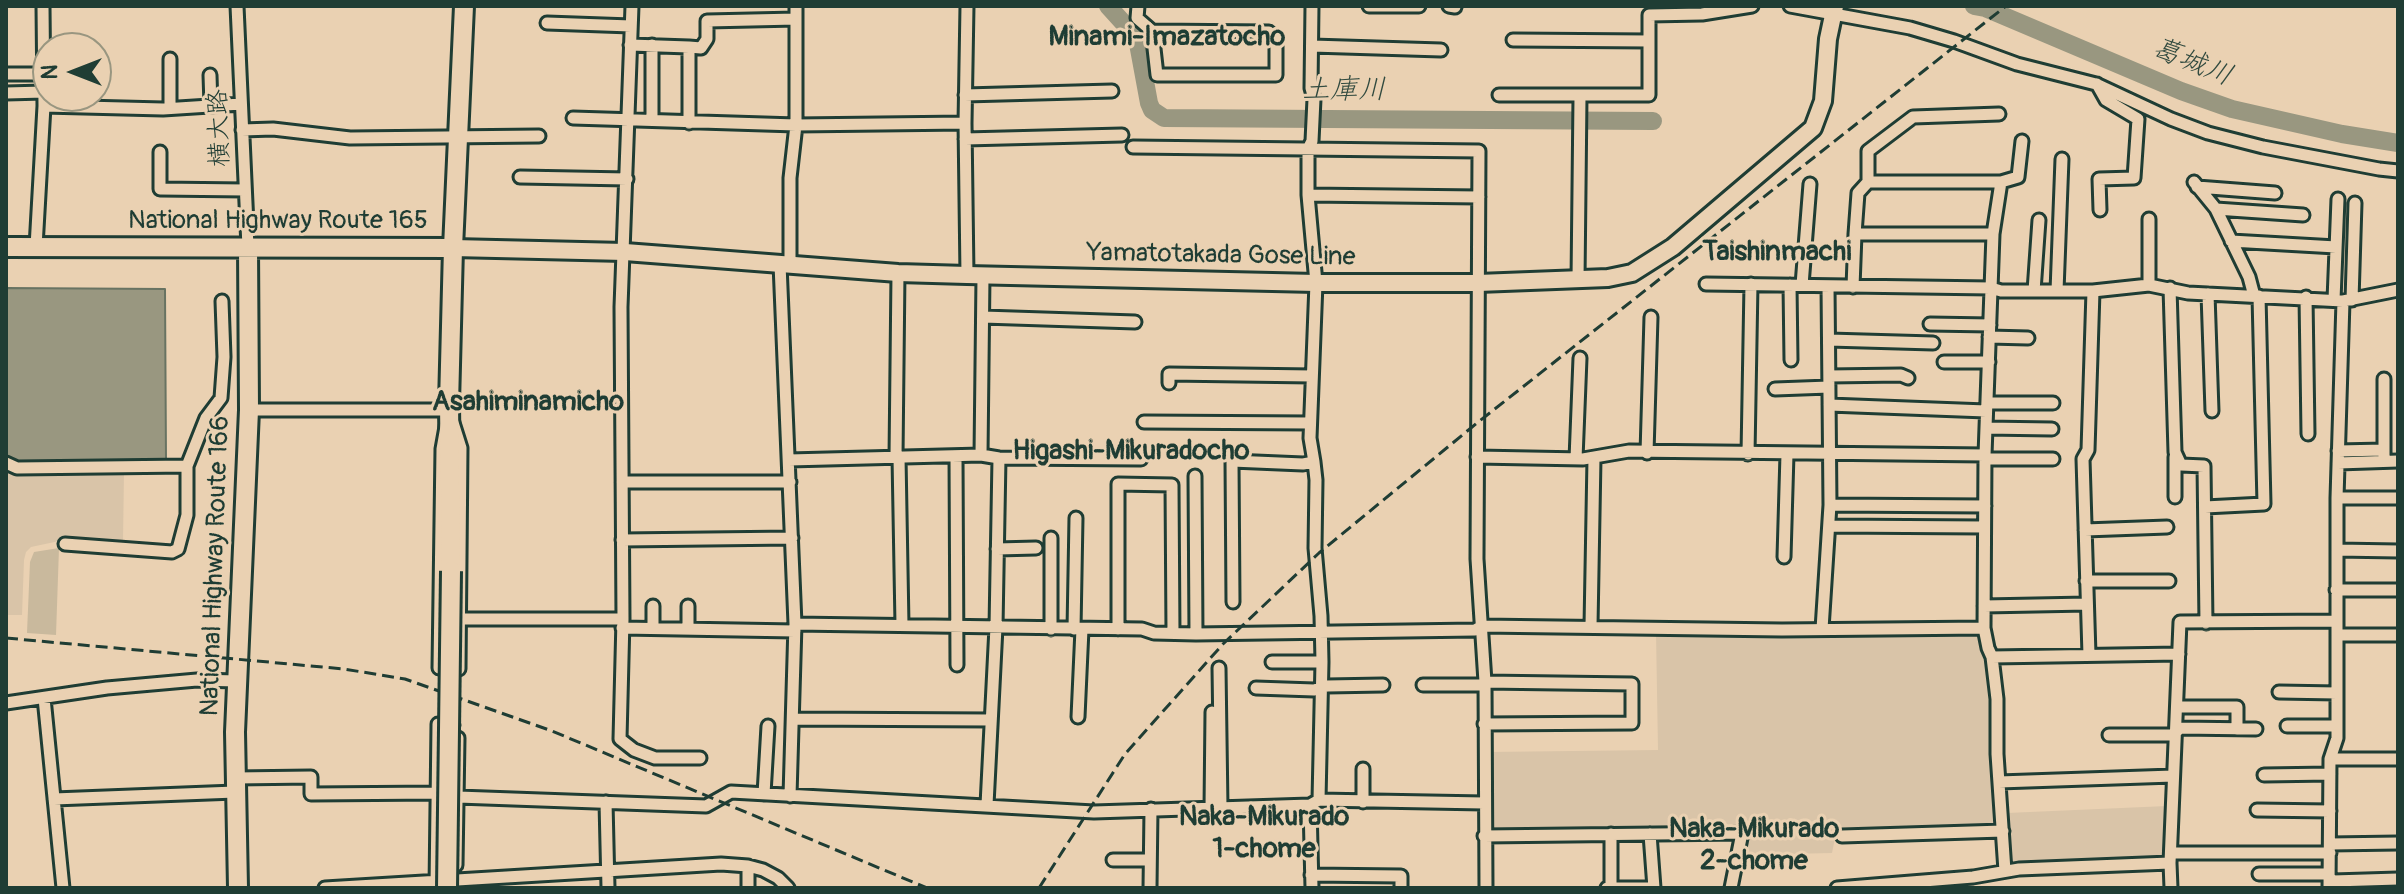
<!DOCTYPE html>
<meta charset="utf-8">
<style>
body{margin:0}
#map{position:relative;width:2404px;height:894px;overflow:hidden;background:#ead1b2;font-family:Pangolin,sans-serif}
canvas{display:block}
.frame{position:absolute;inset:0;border:8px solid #1f3d34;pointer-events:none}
.north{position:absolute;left:32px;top:32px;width:80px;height:80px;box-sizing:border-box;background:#ead1b2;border:2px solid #999680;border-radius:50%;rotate:270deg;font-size:22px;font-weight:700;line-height:32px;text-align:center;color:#1f3d34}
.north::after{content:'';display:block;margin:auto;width:28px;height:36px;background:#1f3d34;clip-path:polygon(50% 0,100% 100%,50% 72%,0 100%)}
</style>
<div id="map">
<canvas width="2404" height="894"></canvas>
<div class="frame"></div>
<div class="north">N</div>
</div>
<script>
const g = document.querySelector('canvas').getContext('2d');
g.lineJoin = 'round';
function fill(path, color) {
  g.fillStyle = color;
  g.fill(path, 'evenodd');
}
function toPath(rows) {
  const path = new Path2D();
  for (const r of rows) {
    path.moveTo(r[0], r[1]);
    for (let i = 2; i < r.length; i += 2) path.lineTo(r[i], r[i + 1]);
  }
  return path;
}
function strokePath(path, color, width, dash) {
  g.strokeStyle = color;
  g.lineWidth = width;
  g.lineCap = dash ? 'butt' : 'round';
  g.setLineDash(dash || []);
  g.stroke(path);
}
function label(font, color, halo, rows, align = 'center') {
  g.font = font + ' Pangolin,"Klee One",sans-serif';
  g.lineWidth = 6;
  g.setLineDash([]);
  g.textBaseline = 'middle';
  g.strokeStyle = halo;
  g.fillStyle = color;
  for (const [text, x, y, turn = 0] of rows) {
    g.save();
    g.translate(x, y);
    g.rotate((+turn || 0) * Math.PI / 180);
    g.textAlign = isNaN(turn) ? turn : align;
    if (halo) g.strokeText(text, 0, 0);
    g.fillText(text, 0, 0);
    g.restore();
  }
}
fill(toPath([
 [6,469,124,472,123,541,64,540,31,547,26,552,24,560,22,615,6,615],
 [1975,631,1981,634,1984,646,1980,650,1990,663,1998,827,1836,833,1832,853,1745,855,1748,830,1490,832,1488,752,1658,750,1656,632],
 [2167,806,2165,858,2010,867,2009,864,2007,813]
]), '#d9c4a8');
fill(toPath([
 [59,548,56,635,27,633,30,562,34,552]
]), '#c9b99d');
const water = toPath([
 [6,288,165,289,166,461,21,463,6,458,6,288]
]);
fill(water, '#999780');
strokePath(water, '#687362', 2);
strokePath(toPath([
 [1108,6,1137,38,1149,103,1152,110,1164,118,1653,121],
 [1974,6,1985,8,2181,91,2232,109,2342,134,2398,143]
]), '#999780', 18);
const minor = toPath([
 [237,6,248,247],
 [632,6,621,307,623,619,620,739,634,750,655,758,700,758],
 [1138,6,1137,18,1152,31,1157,75,1276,75,1276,40,1269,32,1152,31],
 [1369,6,1419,6],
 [1449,6,1455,7],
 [1790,6,1910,28,1954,41,2017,64,2096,84,2171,119,2208,133,2263,147,2379,169,2398,171],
 [547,23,631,26],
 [1513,40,1649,41],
 [630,45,689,47,689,123],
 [1312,46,1441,50],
 [689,47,701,48,707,39,707,21,796,19],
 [170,59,170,107],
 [6,74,44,74],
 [210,75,211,106],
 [2097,84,2106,100,2138,119,2134,178,2099,179,2100,210],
 [6,93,44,92],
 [965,95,1112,91],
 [1499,95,1649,95,1649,15,1702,14,1752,6],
 [44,106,163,109,241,104],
 [573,118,796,125,965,123],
 [652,120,652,45],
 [242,130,273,129,350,138,539,136],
 [965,139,1122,135],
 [2022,141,2018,177,2001,182,1993,234,1985,455,1984,628,1988,648,1992,657,2179,654],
 [1133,147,1479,151,1477,559,1485,682,1486,888],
 [160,152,160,189,245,190],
 [520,177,627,179],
 [1868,182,2001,182],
 [2194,182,2216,209,2249,277,2254,296],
 [2197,187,2275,193],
 [1308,195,1479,197],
 [2216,209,2303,215],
 [2149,219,2149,285],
 [1993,234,1855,234,1858,193,1868,182,1868,151,1913,117,1999,114],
 [2231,241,2336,247],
 [36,247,44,106,43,6],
 [780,264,795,624,790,796],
 [790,266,790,178,796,125,796,6],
 [967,275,965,123,967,6],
 [1578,280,1580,97],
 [1706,284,1991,288,2001,291,2093,291,2149,285,2188,293,2343,301,2398,290],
 [1790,285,1791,360],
 [1802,285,1810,184],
 [1853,287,1855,234],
 [2170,288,2175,452,2181,465,2204,466,2206,623],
 [2034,291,2039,220],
 [2057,291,2062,159],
 [2208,294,2212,411],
 [2306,297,2308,434],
 [2334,300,2338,199],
 [2352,300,2355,203],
 [983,317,1135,322],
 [1930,324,1990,325],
 [1989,337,2028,338],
 [1829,340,1933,343],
 [1944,362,1989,362],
 [1829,376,1901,375,1908,378],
 [1169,383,1169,374,1312,376],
 [1775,389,1829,387],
 [1987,403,2053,403],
 [1829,405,1986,411],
 [249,410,449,410],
 [449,410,461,448,459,669,439,668,442,449,449,410],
 [1144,422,1310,423],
 [1986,428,2052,429],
 [2338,451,2384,450],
 [1647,453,1651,317],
 [1748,454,1751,284],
 [981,455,983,276],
 [956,456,957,665],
 [896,457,898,273],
 [899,457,902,625],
 [1477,457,1583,459,1629,451,1985,455,1988,459,2053,459],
 [2175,457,2175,497],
 [1576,459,1580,358],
 [789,460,981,455,999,458,1141,459],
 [2384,461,2384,379],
 [1314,462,1316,480,1315,548,1321,616,1322,662,1319,800],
 [6,463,17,468,187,466],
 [2338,463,2398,461],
 [1195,476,1196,634],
 [622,482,790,482],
 [2337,498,2398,498],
 [1830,505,1985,506],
 [2205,507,2264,504,2259,296],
 [1829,526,1984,527],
 [2085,530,2167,527],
 [1051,538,1051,629],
 [622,540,792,538],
 [65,544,172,552,178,549,187,515,187,466,206,418,221,398,224,357,222,301],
 [997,549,1036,548],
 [2337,550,2398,551],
 [1784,557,1787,454],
 [2086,581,2169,581],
 [2336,590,2398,590],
 [1233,602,1232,461,1303,464,1314,462,1310,438,1316,283,1308,195,1308,149,1312,141,1314,99,1311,88,1312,6],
 [653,606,653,628],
 [1984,606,2087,604],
 [458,619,623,619],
 [795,624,1142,629,1154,633,1196,634,1475,630,1482,626,1782,630,1984,628],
 [1591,626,1594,458],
 [622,628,795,631],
 [688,629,688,606],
 [1074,629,1076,518],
 [1118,629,1118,484,1172,485,1173,633],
 [1822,629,1830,505,1828,286],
 [2337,635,2398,635],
 [2089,655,2083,459,2088,450,2093,291],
 [1992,657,1997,699,1997,754,2005,871],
 [1272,662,1322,662],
 [1219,668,1221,807],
 [1423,685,1485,685],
 [1256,688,1314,690,1327,686,1383,685],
 [2279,692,2337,693],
 [44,698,63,888],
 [6,703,107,688,197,680,237,681],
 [2177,707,2237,707,2237,729],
 [1078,717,1082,629],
 [793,719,991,720],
 [1484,724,1632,723,1632,684,1485,682],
 [2287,726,2337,726],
 [2109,735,2173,735,2180,728,2256,729],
 [2330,759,2398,759],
 [1363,769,1363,802],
 [2264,775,2330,774],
 [235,778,311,777,311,794,438,793],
 [1999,782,2173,776],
 [764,794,768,726],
 [458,797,706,806,731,792,1094,812,1310,805,1319,800,1484,803],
 [54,799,235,792],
 [606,802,608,888],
 [987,805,996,627,999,458],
 [1310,805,1312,888],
 [1211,808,1212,712],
 [2257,810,2330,811],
 [1611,834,1611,888],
 [1650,834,1654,888],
 [1484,836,1742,833,1731,888],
 [1842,836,2003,831],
 [2330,844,2398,843],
 [2171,853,2330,853],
 [1113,860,1150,860],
 [2170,863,2171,888],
 [456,865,458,738],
 [2259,874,2326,874,2333,881,2398,879],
 [1311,875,1401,876,1401,888],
 [436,887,438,724,453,725],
 [325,888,721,864,748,866,763,870,778,878,788,888],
 [748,888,748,866],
 [1150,888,1151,809],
 [1607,888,1654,888],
 [1837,888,1973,877,2019,869,2170,863,2180,622,2337,621],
 [2329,888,2330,759,2337,738,2337,498,2343,301]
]);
const secondary = toPath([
 [453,248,625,252,898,273,967,275,1316,283,1478,283,1608,278,1632,273,1673,247,1813,128,1823,101,1828,39,1835,6]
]);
const trunk = toPath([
 [6,247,453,248],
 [451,571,449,404,453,248,464,6],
 [238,888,235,732,249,410,248,247]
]);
strokePath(minor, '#1f3d34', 17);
strokePath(secondary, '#1f3d34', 22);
strokePath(trunk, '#1f3d34', 24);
strokePath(minor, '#ead1b2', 11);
strokePath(secondary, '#ead1b2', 16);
strokePath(trunk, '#ead1b2', 18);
strokePath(toPath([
 [6,638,344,669,405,679,552,731,927,888],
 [1039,888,1125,754,1223,644,1319,553,1477,423,2006,6]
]), '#1f3d34', 3, [12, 6]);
const trunkBridge = toPath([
 [447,888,451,571]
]);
strokePath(trunkBridge, '#1f3d34', 24, []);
strokePath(trunkBridge, '#ead1b2', 18);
label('26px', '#1f3d34', '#ead1b2', [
 ["横大路",220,128,-92],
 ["National Highway Route 165",278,221],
 ["Yamatotakada Gose Line",1221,256,1],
 ["National Highway Route 166",216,566,-88]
]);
label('bold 28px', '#1f3d34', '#ead1b2', [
 ["Minami-Imazatocho",1167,38],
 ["Taishinmachi",1777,253],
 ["Asahiminamicho",528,403],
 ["Higashi-Mikuradocho",1131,452],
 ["Naka-Mikurado",1264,818],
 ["1-chome",1264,850],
 ["Naka-Mikurado",1754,830],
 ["2-chome",1754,862]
]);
label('italic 28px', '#314a3f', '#ead1b2', [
 ["葛城川",2192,63,22],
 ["土庫川",1344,91]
]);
</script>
